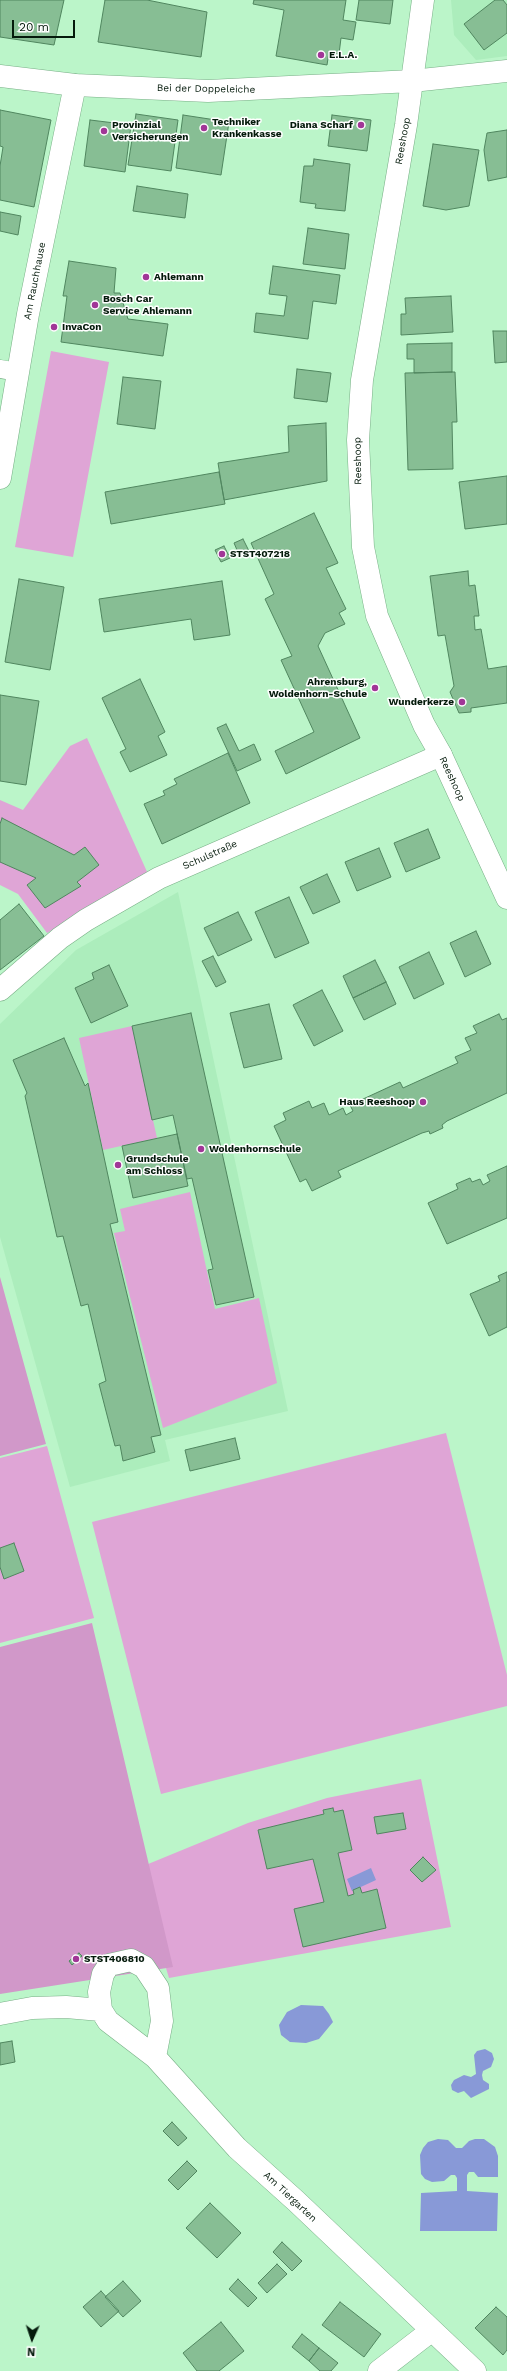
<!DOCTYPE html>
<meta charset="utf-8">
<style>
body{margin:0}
#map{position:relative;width:507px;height:2371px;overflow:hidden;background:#bbf5c9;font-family:"Work Sans",sans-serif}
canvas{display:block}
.north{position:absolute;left:12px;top:2319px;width:40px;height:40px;-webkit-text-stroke:3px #fff;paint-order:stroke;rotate:183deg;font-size:11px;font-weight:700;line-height:16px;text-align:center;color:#041a0b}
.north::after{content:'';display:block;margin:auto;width:14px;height:18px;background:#041a0b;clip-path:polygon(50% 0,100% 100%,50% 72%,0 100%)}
.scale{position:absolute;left:12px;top:20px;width:63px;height:18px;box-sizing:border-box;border:2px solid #041a0b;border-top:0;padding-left:5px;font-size:12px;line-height:14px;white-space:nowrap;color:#041a0b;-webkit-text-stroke:3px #fff;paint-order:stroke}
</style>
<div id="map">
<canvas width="507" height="2371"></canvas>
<div class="north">N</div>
<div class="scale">20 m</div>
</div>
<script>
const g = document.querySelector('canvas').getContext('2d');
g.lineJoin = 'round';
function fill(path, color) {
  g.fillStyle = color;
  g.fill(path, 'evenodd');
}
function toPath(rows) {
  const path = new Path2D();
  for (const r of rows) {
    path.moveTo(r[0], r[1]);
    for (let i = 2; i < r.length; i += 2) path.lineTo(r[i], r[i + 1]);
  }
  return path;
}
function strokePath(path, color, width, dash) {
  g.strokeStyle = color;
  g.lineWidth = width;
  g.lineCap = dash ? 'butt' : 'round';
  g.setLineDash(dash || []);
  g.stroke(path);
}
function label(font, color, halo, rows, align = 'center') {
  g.font = font + ' "Work Sans",sans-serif';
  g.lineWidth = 3;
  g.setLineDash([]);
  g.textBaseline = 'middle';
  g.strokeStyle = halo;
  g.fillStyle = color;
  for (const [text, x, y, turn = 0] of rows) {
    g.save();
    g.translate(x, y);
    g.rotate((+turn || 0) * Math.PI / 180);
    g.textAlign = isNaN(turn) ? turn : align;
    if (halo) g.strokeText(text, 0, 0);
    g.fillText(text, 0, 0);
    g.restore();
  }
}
fill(toPath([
 [451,0,507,0,507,56,476,60,454,35],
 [178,892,288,1411,165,1440,170,1461,70,1487,0,1237,0,1024,76,950]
]), '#acedbc');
fill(toPath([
 [51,351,109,362,73,557,15,547],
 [87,738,148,874,47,933,18,894,0,885,0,800,23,810,70,746],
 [132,1026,157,1138,103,1150,79,1038],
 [190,1192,215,1309,259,1298,277,1383,163,1428,114,1233,125,1231,120,1209],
 [446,1433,507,1675,507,1706,161,1794,92,1522],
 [47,1446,94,1618,0,1643,0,1458],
 [421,1779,451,1927,169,1978,136,1869,248,1823,327,1798]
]), '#dfa5d6');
fill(toPath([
 [0,1277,46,1444,0,1456],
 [92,1623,173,1967,0,1994,0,1647]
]), '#d198c9');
fill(toPath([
 [371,1868,376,1880,352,1891,347,1879],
 [301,2005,323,2006,329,2014,333,2022,319,2039,306,2043,290,2042,281,2035,279,2025,287,2012],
 [485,2049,492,2053,494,2059,491,2067,483,2071,482,2075,483,2080,489,2084,489,2089,471,2098,464,2091,458,2093,452,2090,451,2085,454,2080,464,2075,471,2077,476,2074,474,2055,477,2051],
 [438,2139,448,2140,456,2148,462,2148,469,2141,475,2139,484,2139,495,2147,498,2156,498,2177,478,2177,474,2172,469,2172,467,2175,467,2191,498,2193,497,2231,420,2231,421,2193,457,2191,457,2178,455,2175,451,2175,444,2181,432,2182,425,2179,421,2174,420,2155,423,2148,428,2142]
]), '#8899d7');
const building = toPath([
 [0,0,64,0,54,45,0,37,0,0],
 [105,0,147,0,207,12,201,57,98,42,105,0],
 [254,0,346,0,343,20,356,22,353,40,341,38,339,54,329,52,327,65,276,56,284,10,253,4,254,0],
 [359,0,393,0,390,24,356,20,359,0],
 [495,0,503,0,507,5,507,33,484,50,464,24,495,0],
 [0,110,51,120,34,207,0,200,0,166,3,147,0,146,0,110],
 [136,114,178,120,171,171,128,165,136,114],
 [183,115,229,122,221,175,176,168,183,115],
 [332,115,371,120,367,151,328,146,332,115],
 [90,120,131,125,125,172,84,166,90,120],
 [507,130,507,177,488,181,484,150,487,133,507,130],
 [433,144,479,150,469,206,446,210,423,206,433,144],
 [314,159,350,164,345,211,315,208,316,204,300,202,304,166,313,166,314,159],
 [137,186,188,194,185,218,133,211,137,186],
 [0,212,21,216,18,235,0,231,0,212],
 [308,228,349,234,345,269,303,264,308,228],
 [69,261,116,268,114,293,120,293,128,319,168,324,163,356,61,342,67,296,63,296,69,261],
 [273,266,340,275,336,304,313,301,308,339,254,332,256,313,284,316,287,296,269,294,273,266],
 [451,296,453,332,401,335,401,314,406,314,405,298,451,296],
 [493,331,507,331,507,362,495,363,493,331],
 [452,343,452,372,414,373,414,359,407,359,407,344,452,343],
 [297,369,331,373,327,402,294,398,297,369],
 [452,372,455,372,457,422,452,422,453,469,408,470,405,373,452,372],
 [123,377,161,381,155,429,117,424,123,377],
 [326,423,327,481,224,500,218,463,289,452,288,426,326,423],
 [219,472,225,504,111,524,105,492,219,472],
 [507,476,507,524,465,529,459,482,507,476],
 [314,513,338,563,326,568,346,609,339,613,345,624,325,633,318,646,360,738,286,774,275,751,314,732,281,660,292,656,265,599,274,594,251,543,314,513],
 [243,539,250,553,240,557,234,543,243,539],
 [224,546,230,558,221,562,215,550,224,546],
 [468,571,469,586,475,585,479,616,474,616,475,630,481,629,488,669,507,666,507,703,471,708,471,712,459,713,450,692,454,686,445,635,438,636,430,576,468,571],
 [19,579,64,587,50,670,5,662,19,579],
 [222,581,230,635,194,640,191,619,104,632,99,599,222,581],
 [140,679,165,732,158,736,167,755,130,772,120,752,126,749,102,698,140,679],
 [0,695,39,701,26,785,0,781,0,695],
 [226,724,239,751,254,744,261,760,237,771,217,728,226,724],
 [228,753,250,803,162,844,144,804,165,795,163,791,177,784,174,779,228,753],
 [2,818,74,855,85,847,99,865,77,882,81,886,45,908,27,885,36,878,0,862,0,824,2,818],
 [428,829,440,858,406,872,394,843,428,829],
 [379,848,391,877,357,891,345,862,379,848],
 [327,874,340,902,313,914,300,887,327,874],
 [289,897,309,943,275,958,255,912,289,897],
 [19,904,44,936,0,970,0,920,19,904],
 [238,912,252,940,218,956,204,928,238,912],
 [476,931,491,964,465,977,450,943,476,931],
 [429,952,444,984,414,999,399,967,429,952],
 [213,956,226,982,216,987,202,961,213,956],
 [375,960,386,982,353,998,343,976,375,960],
 [109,965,128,1006,91,1023,75,988,94,979,92,973,109,965],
 [386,982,396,1004,364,1020,353,998,386,982],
 [322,990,343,1031,314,1046,293,1005,322,990],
 [269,1004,282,1059,244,1068,230,1013,269,1004],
 [191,1013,254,1297,216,1305,208,1270,213,1269,192,1178,187,1179,173,1115,152,1120,132,1026,191,1013],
 [499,1014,502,1020,507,1018,507,1093,447,1121,442,1125,443,1128,430,1134,429,1131,422,1133,338,1171,341,1177,312,1191,306,1179,300,1182,274,1126,286,1120,283,1113,309,1101,312,1108,324,1103,329,1115,343,1108,346,1115,353,1111,350,1105,400,1082,403,1088,458,1063,455,1057,471,1050,465,1038,477,1033,473,1026,499,1014],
 [64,1038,85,1086,88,1083,118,1222,110,1224,161,1435,151,1437,155,1452,123,1461,120,1445,115,1446,99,1384,106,1381,88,1304,81,1306,63,1236,57,1237,25,1096,27,1093,13,1060,64,1038],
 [177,1134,188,1186,133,1198,122,1146,177,1134],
 [507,1166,507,1218,447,1244,428,1203,458,1189,456,1184,470,1178,472,1182,480,1179,483,1185,490,1181,487,1175,507,1166],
 [507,1272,507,1327,489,1336,470,1294,500,1281,498,1276,507,1272],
 [235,1438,240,1459,190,1471,185,1450,235,1438],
 [14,1543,24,1571,4,1579,0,1567,0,1548,14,1543],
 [333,1808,334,1812,343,1810,352,1850,338,1853,348,1896,354,1894,353,1890,360,1887,362,1893,377,1889,386,1928,303,1947,294,1909,324,1902,313,1859,267,1869,258,1830,324,1814,323,1810,333,1808],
 [403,1813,406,1829,377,1834,374,1817,403,1813],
 [423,1857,436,1870,422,1882,410,1870,423,1857],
 [79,1953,82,1956,72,1965,69,1961,79,1953],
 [12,2041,15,2062,0,2065,0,2043,12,2041],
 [172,2122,187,2138,178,2146,163,2131,172,2122],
 [187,2161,197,2171,178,2190,168,2180,187,2161],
 [210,2203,241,2233,217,2258,186,2228,210,2203],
 [282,2242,302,2261,292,2271,273,2252,282,2242],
 [277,2264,287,2274,267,2293,258,2283,277,2264],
 [238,2279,257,2298,248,2307,229,2289,238,2279],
 [123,2281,141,2301,123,2317,105,2297,123,2281],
 [101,2291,119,2311,101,2327,83,2307,101,2291],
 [340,2302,381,2334,364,2357,322,2325,340,2302],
 [496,2307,507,2317,507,2350,503,2355,475,2328,496,2307],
 [221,2322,244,2351,219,2371,197,2371,183,2353,221,2322],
 [302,2334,319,2348,309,2361,292,2347,302,2334],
 [319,2348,338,2363,331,2371,320,2371,309,2361,319,2348]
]);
fill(building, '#87be94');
strokePath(building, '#50865f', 1);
const pedestrian = toPath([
 [0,369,18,372]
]);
const minor = toPath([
 [412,81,507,71],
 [0,478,28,314,75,85],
 [0,990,60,938,86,920,159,878,441,755],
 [0,2014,32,2008,66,2007,101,2010],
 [155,2057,162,2021,158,1988,144,1967,131,1960,109,1965,103,1974,99,1992,101,2010,108,2021,155,2057,237,2148,296,2201,475,2371],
 [379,2371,431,2331]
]);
const tertiary = toPath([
 [423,0,406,125,362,380,358,440,363,547,377,616,424,725,441,755,507,898],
 [0,76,75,85,208,91,412,81]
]);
strokePath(pedestrian, '#78af86', 19);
strokePath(minor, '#78af86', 23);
strokePath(tertiary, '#78af86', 23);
strokePath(pedestrian, '#fff', 18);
strokePath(minor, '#fff', 22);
strokePath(tertiary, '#fff', 22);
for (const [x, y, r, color] of [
 [321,55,4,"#a13697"],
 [361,125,4,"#a13697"],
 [204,128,4,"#a13697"],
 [104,131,4,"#a13697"],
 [146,277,4,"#a13697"],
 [95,305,4,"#a13697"],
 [54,327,4,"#a13697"],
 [222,554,4,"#a13697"],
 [375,688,4,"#a13697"],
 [462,702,4,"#a13697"],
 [423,1102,4,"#a13697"],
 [201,1149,4,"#a13697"],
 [118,1165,4,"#a13697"],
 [76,1959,4,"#a13697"]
]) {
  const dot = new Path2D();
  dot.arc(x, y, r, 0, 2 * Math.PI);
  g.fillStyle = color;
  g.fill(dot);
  strokePath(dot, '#fff', 1.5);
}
label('bold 10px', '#041a0b', '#fff', [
 ["E.L.A.",329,55],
 ["Techniker",212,122],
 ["Krankenkasse",212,134],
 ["Provinzial",112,125],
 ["Versicherungen",112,137],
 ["Diana Scharf",353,125,"right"],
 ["Ahlemann",154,277],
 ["Bosch Car",103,299],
 ["Service Ahlemann",103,311],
 ["InvaCon",62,327],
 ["STST407218",230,554],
 ["Ahrensburg,",367,682,"right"],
 ["Woldenhorn-Schule",367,694,"right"],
 ["Wunderkerze",454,702,"right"],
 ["Haus Reeshoop",415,1102,"right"],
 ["Woldenhornschule",209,1149],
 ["Grundschule",126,1159],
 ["am Schloss",126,1171],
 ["STST406810",84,1959]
], 'left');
label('10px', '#041a0b', '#fff', [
 ["Bei der Doppeleiche",206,89,1],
 ["Reeshoop",403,141,-80],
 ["Am Rauchhause",35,281,-79],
 ["Reeshoop",358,461,-91],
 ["Reeshoop",452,779,65],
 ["Schulstraße",210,855,-24],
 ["Am Tiergarten",290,2197,43]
]);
</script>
